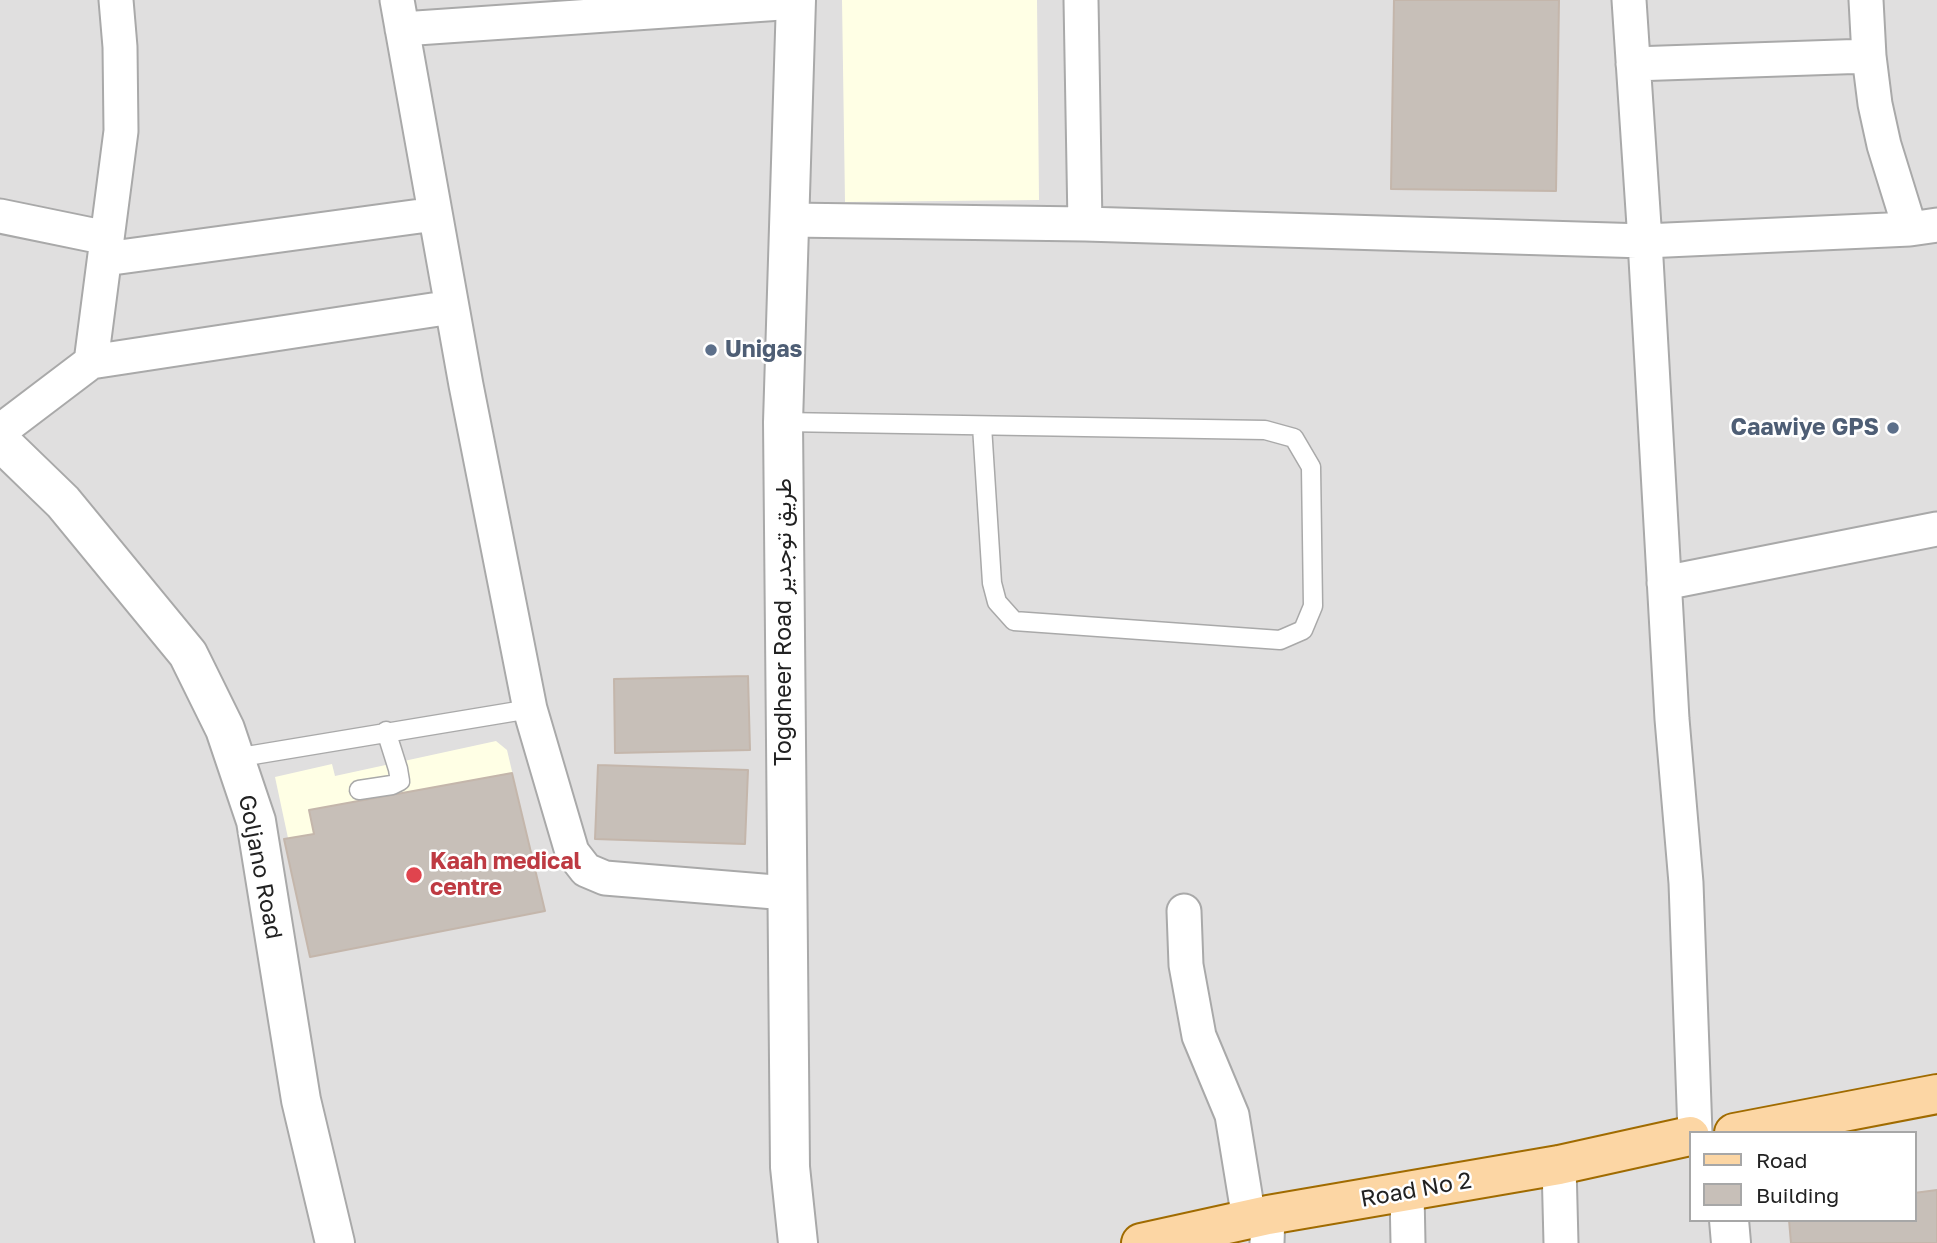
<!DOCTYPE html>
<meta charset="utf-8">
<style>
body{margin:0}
#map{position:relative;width:1937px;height:1243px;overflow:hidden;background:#f2efe9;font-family:"Golos Text",sans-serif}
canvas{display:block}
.legend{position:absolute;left:1689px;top:1131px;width:228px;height:91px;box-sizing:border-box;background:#fff;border:2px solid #a7a7a7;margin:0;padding:9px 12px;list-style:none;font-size:21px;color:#222}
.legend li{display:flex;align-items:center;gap:14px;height:35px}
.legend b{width:35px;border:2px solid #a7a7a7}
</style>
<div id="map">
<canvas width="1937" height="1243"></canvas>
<ul class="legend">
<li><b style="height:9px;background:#fcd6a4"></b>Road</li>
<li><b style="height:19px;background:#c7bfb8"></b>Building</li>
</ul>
</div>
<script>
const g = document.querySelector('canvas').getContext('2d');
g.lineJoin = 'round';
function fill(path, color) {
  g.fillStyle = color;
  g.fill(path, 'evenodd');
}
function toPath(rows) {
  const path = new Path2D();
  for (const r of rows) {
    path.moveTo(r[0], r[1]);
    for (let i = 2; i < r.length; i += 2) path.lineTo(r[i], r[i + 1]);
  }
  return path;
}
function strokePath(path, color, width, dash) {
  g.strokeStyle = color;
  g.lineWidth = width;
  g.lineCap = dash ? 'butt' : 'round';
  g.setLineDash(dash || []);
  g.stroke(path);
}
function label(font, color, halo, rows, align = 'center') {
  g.font = font + ' "Golos Text",Vazirmatn,sans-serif';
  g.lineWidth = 5;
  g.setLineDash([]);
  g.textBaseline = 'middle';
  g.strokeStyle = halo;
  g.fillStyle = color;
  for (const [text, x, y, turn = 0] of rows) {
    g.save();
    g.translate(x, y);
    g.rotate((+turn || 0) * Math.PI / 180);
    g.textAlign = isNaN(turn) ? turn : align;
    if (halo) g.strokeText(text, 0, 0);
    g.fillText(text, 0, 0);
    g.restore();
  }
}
fill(toPath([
 [0,0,1937,0,1937,1243,0,1243],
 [1690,1133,1914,1133,1914,1220,1690,1220]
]), '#e0dfdf');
fill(toPath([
 [842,0,1037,0,1039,200,845,202],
 [496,741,507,750,545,911,310,957,288,838,275,777,332,764,335,776]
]), '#ffffe5');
const building = toPath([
 [1394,0,1559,0,1556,191,1391,189,1394,0],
 [748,676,750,750,615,753,614,679,748,676],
 [598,765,748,770,745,844,595,839,598,765],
 [512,773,545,911,310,957,284,839,314,834,309,810,512,773],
 [1937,1190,1937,1243,1791,1243,1789,1220,1914,1220,1914,1193,1937,1190]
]);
fill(building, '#c7bfb8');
strokePath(building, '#c4b6ab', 2);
const service = toPath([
 [783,422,1265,430,1294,438,1311,467,1313,606,1303,630,1280,640,1014,621,997,602,992,583,982,426],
 [235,758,530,709],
 [359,790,392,785,400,781,398,769,386,731]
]);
const minor = toPath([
 [397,0,466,385,530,709,572,852,586,870,605,878,787,893],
 [1081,0,1085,224],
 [1629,0,1645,241,1672,719,1686,883,1695,1133],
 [1866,0,1869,56,1875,104,1884,145,1910,229],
 [402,29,796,2],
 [1633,64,1869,56],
 [0,216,107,238],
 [789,220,1085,224,1645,241,1910,229,1937,225],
 [105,259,435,214],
 [91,362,452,307],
 [0,431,91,362,121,131,120,47,116,0],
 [1664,583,1937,529],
 [1184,911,1186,965,1199,1036,1232,1115,1249,1219],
 [1559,1165,1561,1243],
 [1407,1192,1408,1243],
 [1267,1243,1268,1215]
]);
const tertiary = toPath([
 [796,0,783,422,790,1167,798,1243],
 [0,441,63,502,188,654,225,729,256,821,301,1100,335,1243],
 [1729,1220,1731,1243]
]);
const primary = toPath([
 [1734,1133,1937,1094],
 [1141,1243,1268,1215,1559,1165,1690,1136]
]);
strokePath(service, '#a9a9a9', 21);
strokePath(minor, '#a9a9a9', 37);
strokePath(tertiary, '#a9a9a9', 42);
strokePath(primary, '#a06b00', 42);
strokePath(service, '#fff', 18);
strokePath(minor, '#fff', 33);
strokePath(tertiary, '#fff', 38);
strokePath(primary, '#fcd6a4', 38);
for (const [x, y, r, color] of [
 [711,350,7,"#5c6f8a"],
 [1893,428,7,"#5c6f8a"],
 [414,875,9,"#e0444e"]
]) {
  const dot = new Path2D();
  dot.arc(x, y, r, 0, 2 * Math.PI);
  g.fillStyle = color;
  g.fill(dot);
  strokePath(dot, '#fff', 2.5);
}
label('bold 23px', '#4e5e75', '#fff', [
 ["Unigas",725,350],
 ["Caawiye GPS",1879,428,"right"]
], 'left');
label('23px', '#222', '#fff', [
 ["Togdheer Road طريق توجدير",784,622,-90],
 ["Goljano Road",260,867,79],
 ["Road No 2",1416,1190,-10]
]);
label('bold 23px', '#be3a42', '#fff', [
 ["Kaah medical",430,862],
 ["centre",430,888]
], 'left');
</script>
